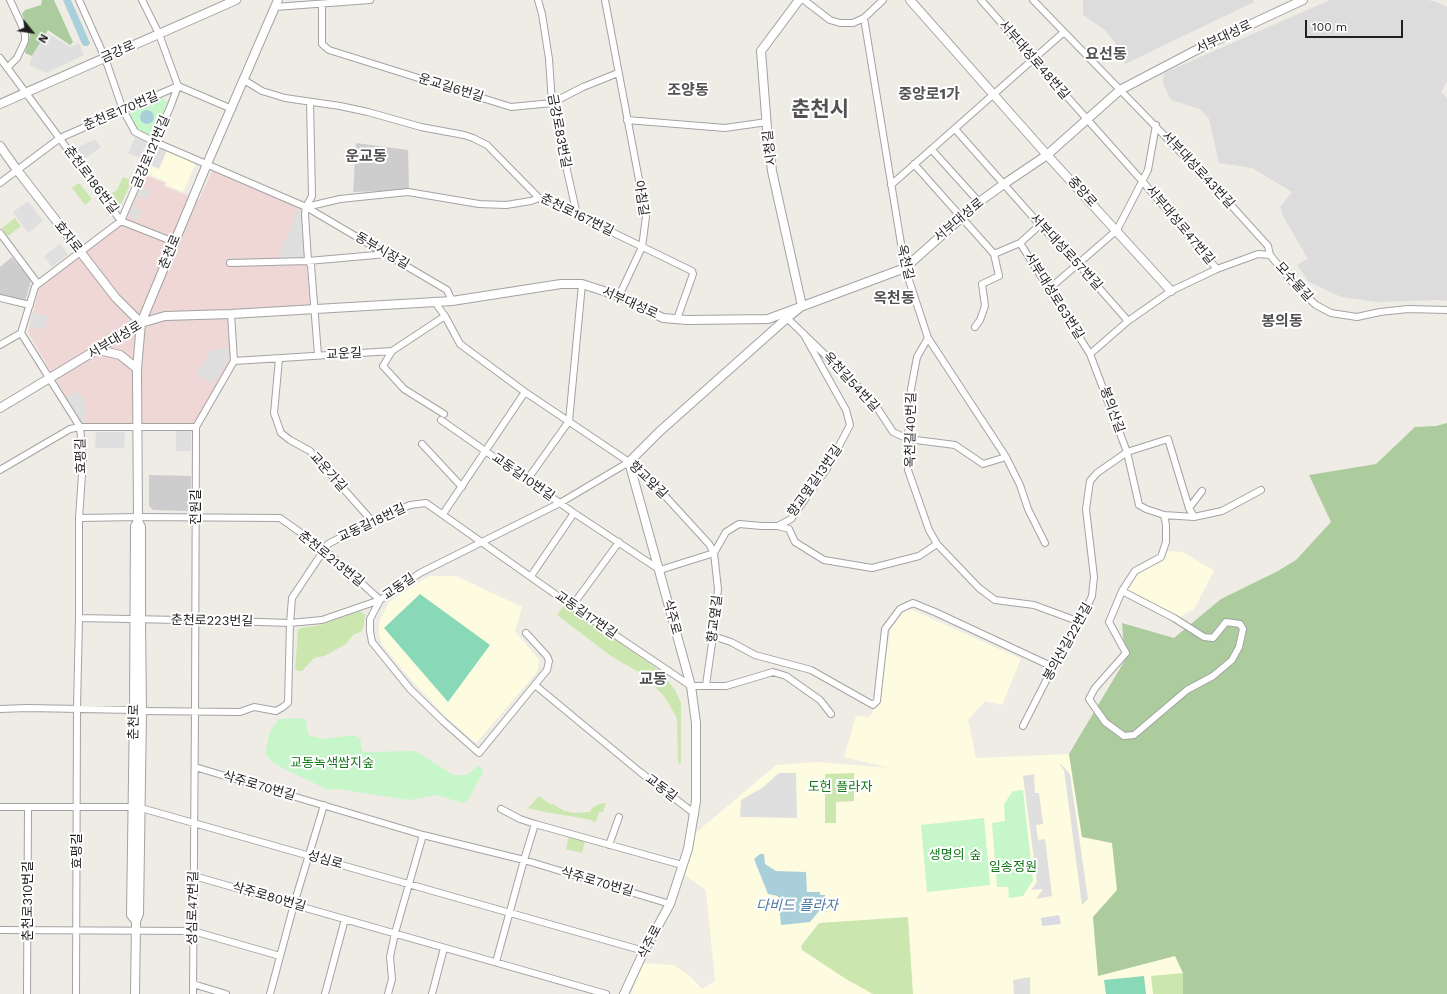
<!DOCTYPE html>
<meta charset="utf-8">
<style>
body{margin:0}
#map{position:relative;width:1447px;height:994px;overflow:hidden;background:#efece6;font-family:"Work Sans",sans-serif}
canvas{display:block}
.north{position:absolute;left:12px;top:12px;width:40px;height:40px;-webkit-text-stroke:3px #fff;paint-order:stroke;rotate:120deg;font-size:11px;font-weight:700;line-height:16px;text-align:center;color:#1f1f1f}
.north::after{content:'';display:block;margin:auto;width:14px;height:18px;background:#1f1f1f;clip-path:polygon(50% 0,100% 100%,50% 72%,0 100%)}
.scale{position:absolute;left:1305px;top:20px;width:98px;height:18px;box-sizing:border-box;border:2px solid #1f1f1f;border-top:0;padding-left:5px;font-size:12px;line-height:14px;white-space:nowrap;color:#1f1f1f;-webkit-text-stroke:3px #fff;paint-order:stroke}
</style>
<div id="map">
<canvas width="1447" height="994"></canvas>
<div class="north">N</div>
<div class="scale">100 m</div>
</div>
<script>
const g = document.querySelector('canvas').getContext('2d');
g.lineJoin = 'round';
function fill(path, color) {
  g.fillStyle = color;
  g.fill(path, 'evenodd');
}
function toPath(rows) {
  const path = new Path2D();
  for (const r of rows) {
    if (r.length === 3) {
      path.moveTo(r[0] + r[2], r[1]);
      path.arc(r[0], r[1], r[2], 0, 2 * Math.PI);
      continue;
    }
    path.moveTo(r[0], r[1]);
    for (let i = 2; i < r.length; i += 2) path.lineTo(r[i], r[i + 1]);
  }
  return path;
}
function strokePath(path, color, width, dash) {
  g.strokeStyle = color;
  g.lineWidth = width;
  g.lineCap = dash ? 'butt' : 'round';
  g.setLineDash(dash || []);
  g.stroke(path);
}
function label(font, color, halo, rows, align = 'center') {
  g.font = font + ' "Work Sans","Noto Sans KR",sans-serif';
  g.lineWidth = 4;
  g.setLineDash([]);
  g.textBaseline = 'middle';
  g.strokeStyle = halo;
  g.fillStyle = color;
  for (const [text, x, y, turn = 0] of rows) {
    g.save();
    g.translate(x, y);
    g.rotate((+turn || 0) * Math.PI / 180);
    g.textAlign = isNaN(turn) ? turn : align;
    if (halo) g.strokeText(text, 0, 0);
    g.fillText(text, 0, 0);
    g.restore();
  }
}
fill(toPath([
 [1083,0,1253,0,1254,2,1125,64,1116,44,1105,30,1083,15],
 [1330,0,1426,0,1434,1,1447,7,1447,81,1441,92,1447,98,1447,301,1438,300,1377,302,1341,297,1309,282,1297,265,1308,259,1284,218,1280,207,1292,192,1252,168,1219,163,1209,119,1200,109,1171,100,1163,83,1164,73]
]), '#dddcdc');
fill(toPath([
 [213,169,304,209,306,259,311,305,229,311,231,360,194,425,82,425,28,332,40,285,121,224,143,174,165,183,164,186,199,200]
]), '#efd7d6');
fill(toPath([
 [155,145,193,162,195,165,183,192,166,185,167,182,144,172],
 [1167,551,1183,552,1214,571,1194,609,1174,620,1122,591,1135,571,1161,557],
 [429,576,456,576,522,607,515,631,539,660,537,672,476,743,446,717,414,683,382,645,379,634,379,622,389,602],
 [906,607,1021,659,1002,705,985,701,968,720,976,758,1069,754,1082,837,1112,843,1118,890,1093,917,1098,976,1175,956,1183,973,1183,994,631,994,642,963,674,965,691,977,702,989,715,981,706,890,680,872,691,837,776,765,817,762,890,768,844,757,856,716,869,717,879,702,891,627]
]), '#fdfce1');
fill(toPath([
 [356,143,408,150,409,190,353,192],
 [12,257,31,281,25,302,0,295,0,267],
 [149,475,191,476,191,507,187,511,153,510,149,506]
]), '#cdcdcd');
fill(toPath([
 [123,177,132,181,120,206,117,208,108,196,117,190],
 [79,183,92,199,85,205,72,188],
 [15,218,21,226,8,236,2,228],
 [565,604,660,671,675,690,681,703,681,763,679,764,678,761,677,718,664,696,642,674,611,656,557,615],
 [359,611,363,613,365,615,364,625,362,631,353,635,346,644,324,656,314,658,302,671,298,671,295,669,298,630,301,628,321,625],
 [854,773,854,801,836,802,836,823,825,823,825,774],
 [539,796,550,804,553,804,564,811,575,813,590,812,592,808,599,804,606,803,603,812,599,812,596,822,587,819,545,812,528,808],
 [569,836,585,841,582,853,566,849],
 [908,917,913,994,873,994,846,979,802,950,801,946,819,923],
 [1183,973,1183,994,1153,994,1151,976]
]), '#cbe6af');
fill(toPath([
 [42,0,54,0,73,42,70,45,48,30,32,56,25,53,30,35,22,14,25,10,41,5],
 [1447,423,1447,994,1183,994,1183,973,1175,956,1098,976,1093,917,1117,890,1112,843,1082,837,1069,754,1125,660,1122,623,1174,638,1221,599,1276,572,1296,560,1331,522,1309,475,1376,464,1415,427,1436,426]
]), '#accc9d');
fill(toPath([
 [161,97,169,103,153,139,138,131,130,114,133,109],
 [304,718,306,721,308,735,323,739,354,735,360,738,362,751,365,752,416,751,453,775,466,775,478,766,482,768,483,772,468,800,463,803,436,795,410,800,337,789,328,790,275,764,265,754,270,731,279,719],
 [1023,790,1033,880,1023,896,1009,898,1008,887,997,887,992,823,1005,821,1004,804,1013,791],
 [984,818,990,885,927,892,921,825]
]), '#c6f6c9');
fill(toPath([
 [420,594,490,645,448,702,384,628],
 [1144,976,1146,994,1106,994,1104,980]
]), '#89d9b8');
fill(toPath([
 [47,33,70,47,79,43,84,55,46,73,29,65,35,51],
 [135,137,147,142,140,158,128,153],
 [95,139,101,147,83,160,75,149],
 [155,145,167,150,159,169,147,164],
 [138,186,151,191,148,199,138,195,133,207,142,211,138,221,130,217,127,212],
 [28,201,43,221,28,233,13,212],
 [298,209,302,211,304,258,278,259],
 [60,244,68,254,52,267,44,256],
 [33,312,48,316,44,330,29,326],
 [226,347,229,358,213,384,196,374,210,351],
 [79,391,85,403,86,424,83,424,78,418,67,397],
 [176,431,191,431,191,451,176,451],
 [96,432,125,432,124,448,95,448],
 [1061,764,1070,774,1088,899,1082,905,1064,770,1060,765],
 [779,773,796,773,797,818,740,817,741,800,762,788],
 [1034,774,1035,793,1039,793,1043,824,1036,825,1038,840,1045,839,1052,896,1036,899,1043,889,1031,890,1037,882,1023,776],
 [1030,977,1030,994,1014,994,1013,980]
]), '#dfdfdf');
fill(toPath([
 [1059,915,1061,924,1042,926,1041,918]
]), '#dadae5');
fill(toPath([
 [63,0,71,0,90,43,88,46,84,46,82,44],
 [147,117,7],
 [760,854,764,854,765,864,776,871,806,872,807,892,820,892,820,895,825,895,825,910,819,911,810,922,781,925,778,896,768,894,754,859]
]), '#a9d0da');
const minor = toPath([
 [79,0,105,58,123,110,135,132,155,142,306,207,447,290,452,301],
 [538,0,542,14,549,59,552,103,577,215],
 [605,0,646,217,642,247,619,296],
 [804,0,830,20,840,23,853,23,864,18,905,268,928,338,1006,457,1020,485,1028,509,1045,543],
 [981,0,1143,182,1217,269],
 [1033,0,1220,193,1268,246,1270,255],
 [322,4,322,44,329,50,511,107,552,103,583,87,618,73],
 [275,7,370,0],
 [864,18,883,0],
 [0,58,121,221,174,242],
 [7,68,17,58,25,41,25,34,22,26,10,0],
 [244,80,262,91,285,98,340,106,368,112,421,127,464,135,473,138,487,145,539,198,577,215,692,271,693,274,677,319],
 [310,102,312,196,306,207,305,214,308,261,311,265,318,355],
 [627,120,725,128,767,122],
 [955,129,1040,225,1078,264,1128,321],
 [932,150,979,202],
 [914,164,994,254,1020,243,1040,225],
 [0,183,60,138,178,86,232,109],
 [891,185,1064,32],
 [306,207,340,199,408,192,479,204,506,205,531,201,539,198],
 [0,233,38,284],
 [1020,243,1090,354],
 [230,263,308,261,387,254],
 [1049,289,1117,230,1148,170,1156,125],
 [0,298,30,305],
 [434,301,445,316,460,344,525,392,629,462,645,474,709,544,714,553,718,589,713,636,706,685],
 [787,318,872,400,893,432,908,439,955,445,983,464,1006,457],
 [975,327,980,320,985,306,982,284,999,276,994,254],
 [21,333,80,427,83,460,79,518,79,618,77,708,76,994],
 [928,338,917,357,911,389,908,439,908,470,929,530,937,544,979,588,995,600,1034,605,1080,622],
 [0,345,21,333,35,287,38,284,121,221,171,105,178,86,159,34,142,0],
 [392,351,383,366,404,389,444,414],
 [279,359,274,413,281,433,290,440,310,451,372,521],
 [234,361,392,351,445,316],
 [441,420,574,513,660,570,714,553,726,532,739,524,762,526,778,526,791,519,828,467,850,425,846,410,803,333],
 [422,444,462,487],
 [0,470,70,429,80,427,196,427],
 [527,480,569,421,582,284],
 [1261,490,1222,511,1194,517,1164,515,1146,509,1139,505,1127,452,1090,354,1128,321,1171,291,1217,269,1258,254,1270,255,1297,288,1316,305,1331,313,1357,317,1380,312,1408,309,1447,310],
 [1189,508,1202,491],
 [443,514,525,392],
 [79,518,138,517,280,518,325,550,380,600,322,620,290,623,230,621,79,618],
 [778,526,789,529,795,542,824,560,872,568,919,556,937,544],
 [531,576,574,513],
 [1122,591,1174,618,1204,637,1213,638,1226,622,1240,624,1243,629,1239,647,1232,660,1213,676,1187,690,1134,735,1124,736,1105,722,1089,699,1095,688,1126,653,1109,622,1122,591,1135,571,1161,557,1166,542,1166,525,1164,515],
 [572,606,619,542],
 [526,633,547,656,549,661,547,670,479,753,443,721,410,689,372,642,370,631,370,619,380,600,420,573,560,503,629,462],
 [713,636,731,642,755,655,811,670,873,705,877,701,885,629,900,609,913,603,935,612,1053,667],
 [535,685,640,772,695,814],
 [0,709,27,708,134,710],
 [142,711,240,712,254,707,276,711,283,707,288,703,290,623,292,598,328,544,372,521,410,505,426,503,572,606,691,686,726,686,773,672,786,676,820,700,831,714],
 [1023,726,1053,667,1080,622,1092,596,1094,577,1086,509,1090,481,1097,473,1127,452,1168,439,1189,508,1194,517],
 [195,767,423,835,524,860,670,904],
 [0,807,132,807,141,808,644,951],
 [501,809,520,819,535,824],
 [609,845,619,817],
 [194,876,606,994],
 [0,930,193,931,280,956],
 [496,962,524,860,535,824,682,865],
 [193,984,226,994],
 [27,994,28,808],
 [193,994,195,710,196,427,234,361,231,314],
 [270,994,294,904,324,805],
 [325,994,345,919],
 [388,994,392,979,390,957,395,933,423,835],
 [432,994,444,948]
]);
const tertiary = toPath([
 [910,0,1047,155,1171,291],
 [0,104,236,0],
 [0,146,17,170,116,298,141,323],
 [99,350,120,355,129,362,137,369],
 [0,408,141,323,165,316,231,314,452,301,561,284,582,284,619,296,663,318,687,320,768,319,905,268,979,202,1004,184,1047,155,1120,90,1202,47,1303,0],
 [136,921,131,915,134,710,135,526,138,521,137,369,141,323,207,164,278,0],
 [135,994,136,921,139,914,142,711,141,620,141,527,138,521],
 [624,994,644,951,670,904,688,849,696,801,696,723,691,686,629,462,659,432,787,318,802,306,772,171,767,128,761,51,799,0]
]);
strokePath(minor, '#a3a3a3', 8);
strokePath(tertiary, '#a3a3a3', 10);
strokePath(minor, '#fff', 6);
strokePath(tertiary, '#fff', 8);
label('13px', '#1f1f1f', '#fff', [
 ["서부대성로",1224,37,-25],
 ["금강로",118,52,-24],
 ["서부대성로48번길",1034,60,49],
 ["운교길6번길",451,88,17],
 ["춘천로170번길",121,111,-23],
 ["금강로83번길",559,131,79],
 ["시청길",770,148,-97],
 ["금강로121번길",151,152,-67],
 ["서부대성로43번길",1198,170,47],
 ["춘천로186번길",91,180,53],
 ["중앙로",1082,192,48],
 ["아침길",641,198,81],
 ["춘천로167번길",577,215,26],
 ["서부대성로",959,220,-40],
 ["서부대성로47번길",1180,225,50],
 ["효자로",68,237,52],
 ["동부시장길",382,251,30],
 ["춘천로",170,252,-67],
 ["서부대성로57번길",1066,252,47],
 ["옥천길",905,262,77],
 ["모수물길",1294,282,47],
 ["서부대성로63번길",1054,296,58],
 ["서부대성로",630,303,24],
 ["서부대성로",115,340,-31],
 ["교운길",344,354,-3],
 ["옥천길54번길",851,382,47],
 ["봉의산길",1112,410,70],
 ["옥천길40번길",911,430,-89],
 ["효평길",81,456,-91],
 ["교운가길",328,472,48],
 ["교동길10번길",523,477,35],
 ["향교앞길",648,480,44],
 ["향교옆길13번길",815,481,-55],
 ["전원길",196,507,-90],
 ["교동길18번길",372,523,-25],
 ["춘천로213번길",331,559,39],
 ["교동길",399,587,-34],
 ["교동길17번길",586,615,35],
 ["삭주로",672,617,75],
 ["향교옆길",715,619,-83],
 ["춘천로223번길",212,621,1],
 ["봉의산길22번길",1068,642,-61],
 ["춘천로",134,722,-89],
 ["삭주로70번길",259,786,16],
 ["교동길",661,788,37],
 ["효평길",77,851,-90],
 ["성심로",325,860,16],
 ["삭주로70번길",597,882,16],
 ["삭주로80번길",269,897,16],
 ["춘천로310번길",28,901,-90],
 ["성심로47번길",193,908,-89],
 ["삭주로",650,942,-63]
]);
label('13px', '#137719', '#fff', [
 ["교동녹색쌈지숲",332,763],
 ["도헌 플라자",840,787],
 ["생명의 숲",955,855],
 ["일송정원",1013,867]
]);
label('italic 14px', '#4e7aa1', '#fff', [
 ["다비드 플라자",797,906]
]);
label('bold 15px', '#525252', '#fff', [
 ["요선동",1106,55],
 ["조양동",688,91],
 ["중앙로1가",929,95],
 ["운교동",366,157],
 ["옥천동",894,299],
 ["봉의동",1282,322],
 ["교동",653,680]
]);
label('bold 21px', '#525252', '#fff', [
 ["춘천시",820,110]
]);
</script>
